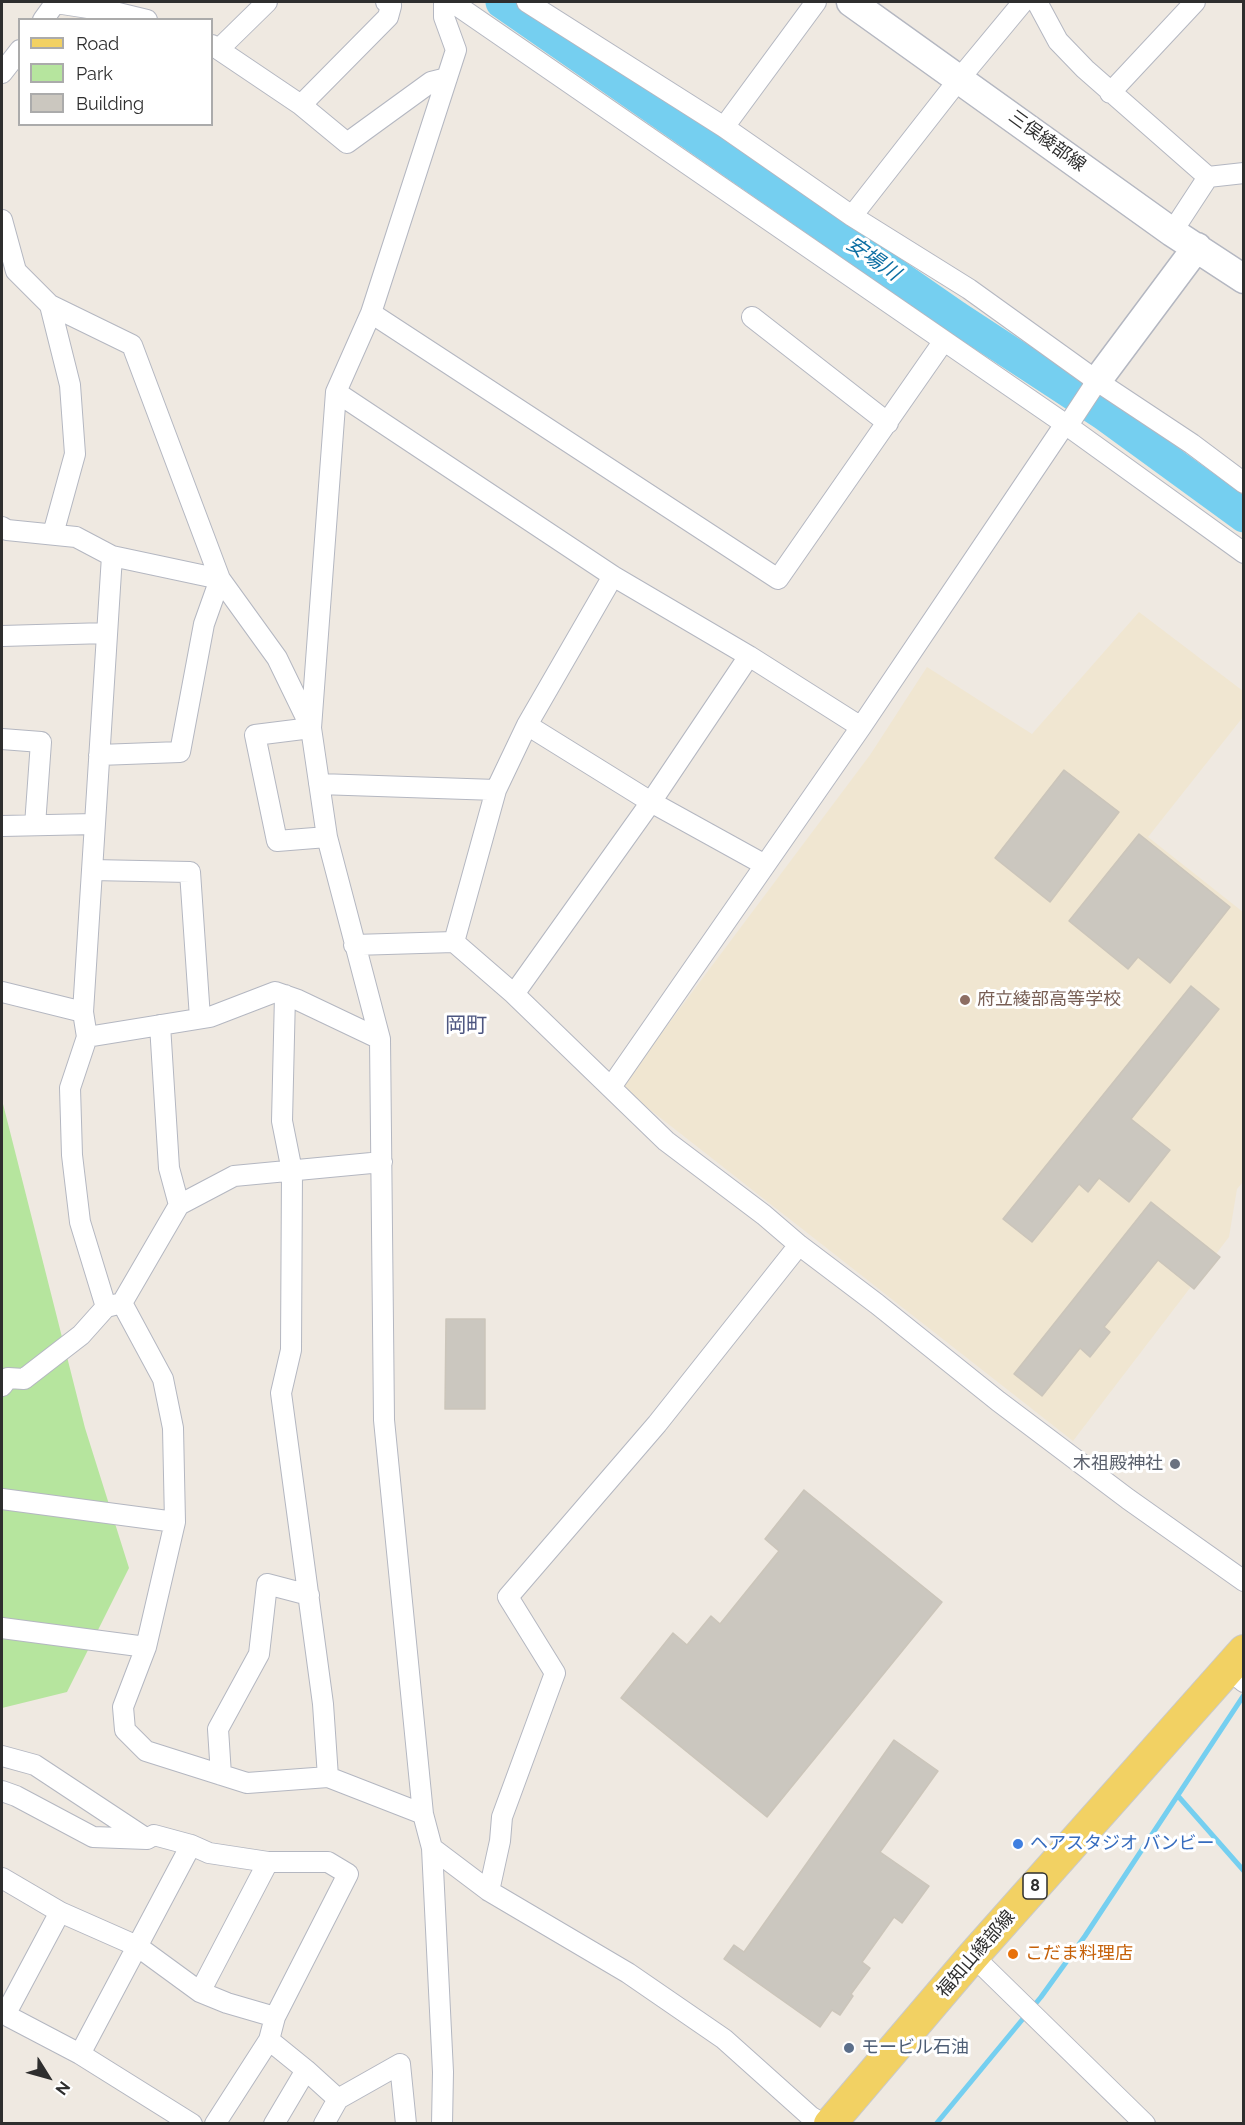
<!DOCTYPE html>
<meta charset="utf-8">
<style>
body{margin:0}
#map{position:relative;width:1245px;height:2125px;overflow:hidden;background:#efe9e1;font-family:Raleway,sans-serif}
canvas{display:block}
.frame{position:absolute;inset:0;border:3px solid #2e2e2e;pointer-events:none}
.legend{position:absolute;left:18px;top:18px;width:195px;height:108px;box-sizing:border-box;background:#fff;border:2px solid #ababab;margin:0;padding:8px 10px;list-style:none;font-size:18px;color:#2e2e2e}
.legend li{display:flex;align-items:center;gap:12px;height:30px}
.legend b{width:30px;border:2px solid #ababab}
.north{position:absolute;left:18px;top:2047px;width:60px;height:60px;-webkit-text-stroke:4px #fff;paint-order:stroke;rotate:127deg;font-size:16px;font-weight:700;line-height:24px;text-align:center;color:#2e2e2e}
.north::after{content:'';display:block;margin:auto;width:21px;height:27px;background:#2e2e2e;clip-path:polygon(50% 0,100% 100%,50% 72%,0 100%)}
</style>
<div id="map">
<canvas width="1245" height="2125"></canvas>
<div class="frame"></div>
<ul class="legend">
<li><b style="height:8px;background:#f2d163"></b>Road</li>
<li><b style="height:16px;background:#b6e59e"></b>Park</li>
<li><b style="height:16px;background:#cbc7bf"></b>Building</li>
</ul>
<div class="north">N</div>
</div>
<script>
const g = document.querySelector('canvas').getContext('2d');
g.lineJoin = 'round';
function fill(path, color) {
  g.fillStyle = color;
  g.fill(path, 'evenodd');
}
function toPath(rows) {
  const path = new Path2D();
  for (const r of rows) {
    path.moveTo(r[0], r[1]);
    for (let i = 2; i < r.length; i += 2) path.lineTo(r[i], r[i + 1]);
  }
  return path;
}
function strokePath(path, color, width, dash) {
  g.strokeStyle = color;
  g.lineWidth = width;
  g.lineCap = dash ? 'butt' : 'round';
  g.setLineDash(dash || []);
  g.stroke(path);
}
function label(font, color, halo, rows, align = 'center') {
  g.font = font + ' Raleway,"Noto Sans JP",sans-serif';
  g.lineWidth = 6;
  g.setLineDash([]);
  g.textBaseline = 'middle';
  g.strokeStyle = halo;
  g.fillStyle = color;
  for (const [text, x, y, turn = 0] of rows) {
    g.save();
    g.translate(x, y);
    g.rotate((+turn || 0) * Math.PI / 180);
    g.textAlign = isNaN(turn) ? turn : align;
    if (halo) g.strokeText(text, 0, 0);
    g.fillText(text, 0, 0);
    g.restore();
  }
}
fill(toPath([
 [1139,612,1243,691,1243,717,1148,837,1243,912,1243,1182,1237,1189,1229,1237,1073,1441,621,1087,870,755,927,667,1032,734]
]), '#f0e6d1');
fill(toPath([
 [2,1100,85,1428,129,1568,67,1692,2,1708]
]), '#b6e59e');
strokePath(toPath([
 [1178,1796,1244,1871],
 [936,2124,1041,1997,1085,1936,1244,1695]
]), '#75cff0', 5);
strokePath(toPath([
 [502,2,956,317,1104,414,1244,516]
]), '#75cff0', 33);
const building = toPath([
 [1064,770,1119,812,1050,902,995,858,1064,770],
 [1139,834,1230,907,1170,983,1138,957,1128,969,1069,921,1139,834],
 [1191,986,1219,1009,1131,1119,1170,1150,1129,1202,1099,1178,1088,1192,1079,1184,1032,1242,1003,1219,1191,986],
 [1151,1202,1220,1257,1194,1289,1158,1260,1104,1327,1110,1332,1090,1357,1080,1348,1042,1396,1014,1374,1151,1202],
 [446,1319,485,1319,485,1409,445,1409,446,1319],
 [804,1490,942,1602,767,1817,621,1698,673,1633,687,1645,711,1616,720,1624,779,1551,765,1539,804,1490],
 [894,1740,938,1771,880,1852,929,1886,902,1923,894,1917,862,1962,870,1968,851,1994,853,1996,840,2015,832,2010,820,2027,724,1959,734,1945,744,1952,894,1740]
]);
fill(building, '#cbc7bf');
strokePath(building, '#cbc5ba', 1.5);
const street = toPath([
 [452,2,1065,424,1244,553],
 [527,2,724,127,852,216,969,289,1097,381,1192,444,1244,483],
 [1037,2,1058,41,1085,69,1208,177,1244,173],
 [56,3,114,12,147,20],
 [43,20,56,2],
 [212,45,301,105,347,143,431,82,447,78],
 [219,49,267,2],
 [2,73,20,50],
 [1110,93,1195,2],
 [301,105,388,17,391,6,386,2],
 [724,127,816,2],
 [852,216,960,78,1023,2],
 [2,220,16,271,50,305,132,345,220,579,277,658,310,726],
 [1172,232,1208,177],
 [50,305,70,385,75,454,53,534],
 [371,313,778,579,943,342],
 [752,317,888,423],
 [336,392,613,576,749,656,861,727],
 [2,527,7,530,76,537,112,556,220,579],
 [112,556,83,1012,87,1037,70,1088,72,1155,80,1222,106,1307,122,1303,179,1205,234,1176,382,1162],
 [2,636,107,633],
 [527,725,651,802,765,865],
 [311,728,255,735,277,841,327,837],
 [2,739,41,742,35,825],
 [99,755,180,752,204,624,220,579],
 [319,784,496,790],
 [2,826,95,824],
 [92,870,190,872,200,1018],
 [454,942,496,790,527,725,613,576],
 [354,945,454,942,514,994,666,1141,764,1215,799,1245,877,1304,998,1401,1128,1499,1244,1581],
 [2,992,83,1012],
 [514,994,651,802,749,656],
 [285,995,282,1121,292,1171,291,1350,281,1393,323,1704,328,1777],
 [160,1025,169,1168,179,1205],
 [87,1037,210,1017,275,992,298,1000,380,1039],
 [611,1087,861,727,1065,424,1072,419,1097,381],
 [122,1303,163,1379,173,1428,175,1522,146,1647,123,1707,125,1730,146,1751,247,1783,328,1777,423,1814],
 [2,1386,8,1378,24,1379,81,1335,106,1307],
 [2,1499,175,1522],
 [2,1628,146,1647],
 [1227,1668,1244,1682],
 [2,1756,35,1765,147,1839],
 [221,1775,218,1729,259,1654,267,1584,309,1595],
 [2,1791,16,1796,93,1837,147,1839,154,1835,191,1845,209,1853,268,1862,328,1862,348,1874,275,2017,269,2040,215,2124],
 [432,1848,489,1891,628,1973,724,2039,810,2116,823,2124],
 [2,1878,60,1912,137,1946,200,1992,227,2003,275,2017],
 [489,1891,500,1841,502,1817,555,1673,508,1597,657,1424,799,1245],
 [973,1956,1145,2124],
 [200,1992,268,1862],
 [2,2013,80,2054,192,2124],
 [5,2015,60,1912],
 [269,2040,306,2070,338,2099,400,2064,406,2124],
 [80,2054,191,1845],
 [274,2124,306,2070],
 [324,2124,338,2099],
 [442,2124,443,2072,432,1848,423,1814,384,1420,380,1039,327,837,311,728,336,392,371,313,456,50,444,17,444,2]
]);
const secondary = toPath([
 [851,2,1172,232,1244,279],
 [1097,381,1197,247]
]);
const primary = toPath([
 [830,2124,973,1956,1244,1651]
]);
strokePath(street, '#b4b7c1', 22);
strokePath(secondary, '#b4b7c1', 31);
strokePath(primary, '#c9c9c9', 34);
strokePath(street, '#fff', 20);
strokePath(secondary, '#fff', 28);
strokePath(primary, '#f2d163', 32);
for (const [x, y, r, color] of [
 [965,1000,6,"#8d6e63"],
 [1175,1464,6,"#6b7280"],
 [1018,1844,6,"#3f7fe0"],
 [1013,1954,6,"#e8710a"],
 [849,2048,6,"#5c6f8a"]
]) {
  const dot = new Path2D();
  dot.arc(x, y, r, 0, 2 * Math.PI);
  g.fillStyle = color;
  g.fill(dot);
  strokePath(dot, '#fff', 2);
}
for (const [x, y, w] of [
 [1035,1886,24]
]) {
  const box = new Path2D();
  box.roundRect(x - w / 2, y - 13, w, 26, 4.5);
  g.fillStyle = '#fff';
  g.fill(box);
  strokePath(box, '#2e2e2e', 1.5);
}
label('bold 16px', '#2e2e2e', null, [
 ["8",1035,1886]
]);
label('18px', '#2e2e2e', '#fff', [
 ["三俣綾部線",1047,141,36],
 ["福知山綾部線",976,1954,-49]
]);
label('18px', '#785e54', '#fff', [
 ["府立綾部高等学校",977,1000]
], 'left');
label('18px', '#5b616d', '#fff', [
 ["木祖殿神社",1163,1464]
], 'right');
label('18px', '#366cbe', '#fff', [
 ["ヘアスタジオ バンビー",1030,1844]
], 'left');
label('18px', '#c56008', '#fff', [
 ["こだま料理店",1025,1954]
], 'left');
label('18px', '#4e5e75', '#fff', [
 ["モービル石油",861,2048]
], 'left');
label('italic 20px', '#0d6fa3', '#fff', [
 ["安場川",873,259,35]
]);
label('21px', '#4d5680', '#fff', [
 ["岡町",466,1026]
]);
</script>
